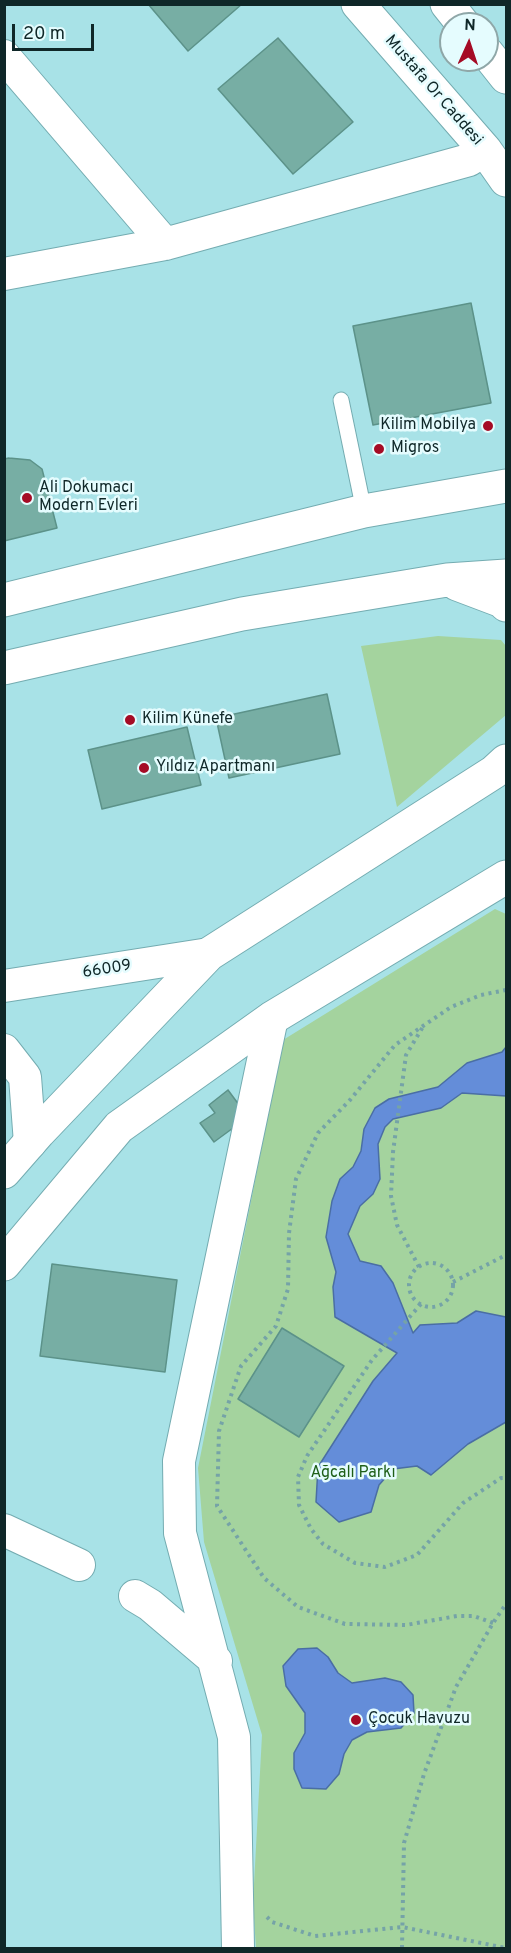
<!DOCTYPE html>
<meta charset="utf-8">
<style>
body{margin:0}
#map{position:relative;width:511px;height:1953px;overflow:hidden;background:#a8e2e7;font-family:Overpass,sans-serif}
canvas{display:block}
.frame{position:absolute;inset:0;border:6px solid #0f2728;pointer-events:none}
.north{position:absolute;left:439px;top:12px;width:60px;height:60px;box-sizing:border-box;background:#e5fcfe;border:2px solid #8fa7a8;border-radius:50%;rotate:3deg;font-size:16px;font-weight:700;line-height:24px;text-align:center;color:#0f2728}
.north::after{content:'';display:block;margin:auto;width:21px;height:27px;background:#a50b25;clip-path:polygon(50% 0,100% 100%,50% 72%,0 100%)}
.scale{position:absolute;left:12px;top:24px;width:82px;height:27px;box-sizing:border-box;border:3px solid #0f2728;border-top:0;padding-left:8px;font-size:18px;line-height:21px;white-space:nowrap;color:#0f2728;-webkit-text-stroke:4px #e5fcfe;paint-order:stroke}
</style>
<div id="map">
<canvas width="511" height="1953"></canvas>
<div class="frame"></div>
<div class="north">N</div>
<div class="scale">20 m</div>
</div>
<script>
const g = document.querySelector('canvas').getContext('2d');
g.lineJoin = 'round';
function fill(path, color) {
  g.fillStyle = color;
  g.fill(path, 'evenodd');
}
function toPath(rows) {
  const path = new Path2D();
  for (const r of rows) {
    if (r.length === 3) {
      path.moveTo(r[0] + r[2], r[1]);
      path.arc(r[0], r[1], r[2], 0, 2 * Math.PI);
      continue;
    }
    path.moveTo(r[0], r[1]);
    for (let i = 2; i < r.length; i += 2) path.lineTo(r[i], r[i + 1]);
  }
  return path;
}
function strokePath(path, color, width, dash) {
  g.strokeStyle = color;
  g.lineWidth = width;
  g.lineCap = dash ? 'butt' : 'round';
  g.setLineDash(dash || []);
  g.stroke(path);
}
function label(font, color, halo, rows, align = 'center') {
  g.font = font + ' Overpass,sans-serif';
  g.lineWidth = 5;
  g.setLineDash([]);
  g.textBaseline = 'middle';
  g.strokeStyle = halo;
  g.fillStyle = color;
  for (const [text, x, y, turn = 0] of rows) {
    g.save();
    g.translate(x, y);
    g.rotate((+turn || 0) * Math.PI / 180);
    g.textAlign = isNaN(turn) ? turn : align;
    if (halo) g.strokeText(text, 0, 0);
    g.fillText(text, 0, 0);
    g.restore();
  }
}
fill(toPath([
 [438,636,501,640,506,646,506,715,397,807,361,646],
 [495,909,506,914,506,1948,256,1948,253,1903,262,1735,204,1542,198,1468,283,1040]
]), '#a4d39e');
const water = toPath([
 [506,1047,506,1096,462,1093,441,1108,393,1119,385,1127,378,1144,380,1179,373,1194,360,1206,348,1234,360,1261,381,1266,393,1283,413,1333,420,1325,457,1323,476,1311,506,1317,506,1422,468,1444,431,1475,417,1466,393,1469,379,1485,371,1512,339,1522,316,1502,318,1467,373,1381,397,1353,335,1317,333,1287,336,1272,326,1237,332,1201,340,1179,353,1167,361,1151,364,1129,375,1108,389,1099,438,1087,467,1063,502,1052,506,1047],
 [317,1648,328,1657,338,1673,352,1683,385,1678,401,1682,413,1695,414,1713,401,1728,367,1732,352,1740,344,1754,339,1774,326,1789,302,1788,294,1769,294,1753,305,1733,305,1713,286,1686,283,1666,298,1649,317,1648]
]);
fill(water, '#648dd9');
strokePath(water, '#4a6ea4', 1.5);
const building = toPath([
 [148,4,242,4,188,51,148,4],
 [278,38,353,122,293,174,218,89,278,38],
 [471,303,491,403,373,425,353,326,471,303],
 [9,458,30,460,42,469,57,528,4,541,4,459,9,458],
 [327,694,340,754,229,778,216,718,327,694],
 [187,727,201,785,102,809,88,750,187,727],
 [228,1090,248,1117,214,1142,200,1123,215,1113,209,1105,228,1090],
 [52,1264,177,1280,165,1372,40,1356,52,1264],
 [282,1328,344,1366,299,1437,238,1399,282,1328]
]);
fill(building, '#77aea4');
strokePath(building, '#5c9289', 1.5);
const lane = toPath([
 [341,400,364,511]
]);
const street = toPath([
 [4,56,165,244],
 [4,274,165,244,469,160,485,150],
 [4,986,209,954],
 [4,1050,25,1077,30,1143],
 [4,1530,79,1565],
 [135,1596,150,1605,216,1661],
 [238,1948,234,1737,180,1533,179,1461,272,1018]
]);
const secondary = toPath([
 [358,4,485,150,506,180],
 [447,4,463,24],
 [487,53,506,77],
 [457,584,502,601,506,605],
 [4,600,364,511,506,486],
 [4,668,242,614,447,580,506,576],
 [4,1172,39,1132,209,954,494,772,506,761],
 [4,1264,119,1127,272,1018,506,877]
]);
strokePath(lane, '#74acb1', 17);
strokePath(street, '#74acb1', 34);
strokePath(secondary, '#74acb1', 35);
strokePath(toPath([
 [431,1285,22],
 [419,1267,397,1225,391,1196,393,1152,406,1055,424,1025],
 [453,1282,506,1255],
 [421,1304,372,1360,307,1456,298,1477,299,1505,311,1529,323,1544,355,1563,385,1567,417,1555,463,1503,501,1478,506,1478],
 [493,1623,474,1616,457,1616,406,1625,345,1624,298,1607,264,1578,217,1506,219,1431,241,1366,276,1326,288,1289,289,1233,296,1179,318,1133,350,1100,395,1045,451,1007,481,995,506,990],
 [267,1917,272,1922,315,1936,402,1927,506,1948],
 [402,1948,404,1843,424,1774,456,1687,493,1623,506,1604]
]), '#75a3a7', 4, [3, 4.5]);
strokePath(lane, '#fff', 15);
strokePath(street, '#fff', 32);
strokePath(secondary, '#fff', 33);
for (const [x, y, r, color] of [
 [488,426,6,"#a50b25"],
 [379,449,6,"#a50b25"],
 [27,498,6,"#a50b25"],
 [130,720,6,"#a50b25"],
 [144,768,6,"#a50b25"],
 [356,1720,6,"#a50b25"]
]) {
  const dot = new Path2D();
  dot.arc(x, y, r, 0, 2 * Math.PI);
  g.fillStyle = color;
  g.fill(dot);
  strokePath(dot, '#e5fcfe', 2);
}
label('16px', '#0f2728', '#e5fcfe', [
 ["Mustafa Or Caddesi",433,91,49],
 ["66009",107,970,-9]
]);
label('16px', '#0f2728', '#e5fcfe', [
 ["Kilim Mobilya",476,426,"right"],
 ["Migros",391,449],
 ["Ali Dokumacı",39,489],
 ["Modern Evleri",39,507],
 ["Kilim Künefe",142,720],
 ["Yıldız Apartmanı",156,768],
 ["Çocuk Havuzu",368,1720]
], 'left');
label('16px', '#1e5f18', '#e5fcfe', [
 ["Ağcalı Parkı",353,1474]
]);
</script>
